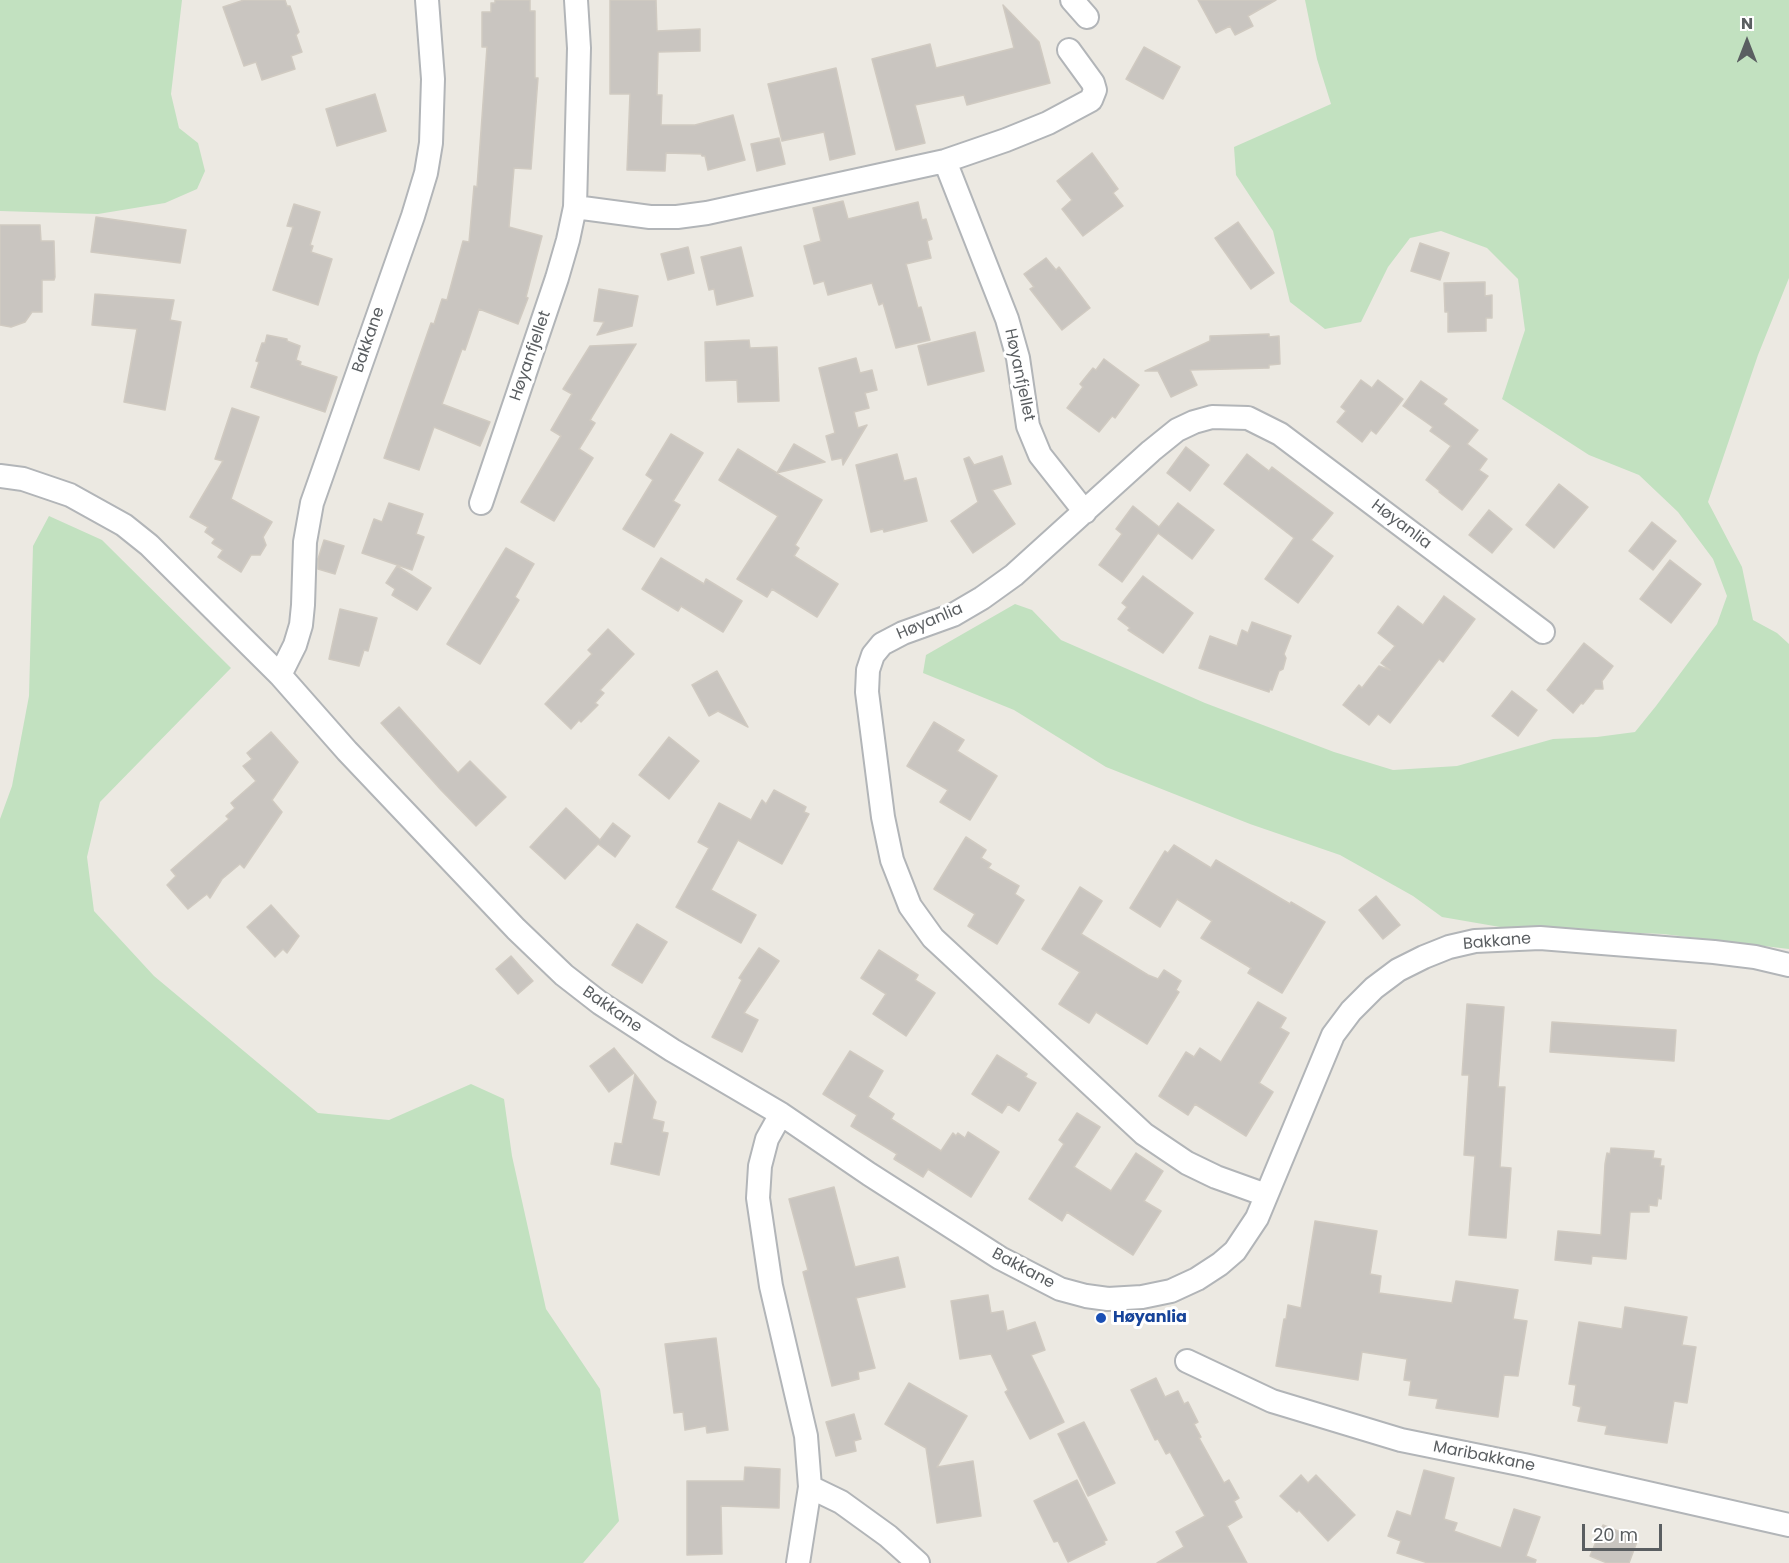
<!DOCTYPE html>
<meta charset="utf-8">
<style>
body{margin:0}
#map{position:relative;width:1789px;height:1563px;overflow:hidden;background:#ece9e2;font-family:Poppins,sans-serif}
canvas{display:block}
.north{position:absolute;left:1717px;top:12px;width:60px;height:60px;-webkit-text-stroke:4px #fff;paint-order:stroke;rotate:0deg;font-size:16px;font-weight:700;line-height:24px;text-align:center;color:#5a5e61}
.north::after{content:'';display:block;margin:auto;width:21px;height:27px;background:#5a5e61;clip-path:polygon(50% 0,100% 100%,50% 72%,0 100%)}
.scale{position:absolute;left:1582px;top:1524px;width:80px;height:27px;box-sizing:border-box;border:3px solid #5a5e61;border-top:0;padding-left:8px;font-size:18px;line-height:21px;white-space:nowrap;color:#5a5e61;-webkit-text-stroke:4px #fff;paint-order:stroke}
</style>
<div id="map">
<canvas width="1789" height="1563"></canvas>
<div class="north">N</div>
<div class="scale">20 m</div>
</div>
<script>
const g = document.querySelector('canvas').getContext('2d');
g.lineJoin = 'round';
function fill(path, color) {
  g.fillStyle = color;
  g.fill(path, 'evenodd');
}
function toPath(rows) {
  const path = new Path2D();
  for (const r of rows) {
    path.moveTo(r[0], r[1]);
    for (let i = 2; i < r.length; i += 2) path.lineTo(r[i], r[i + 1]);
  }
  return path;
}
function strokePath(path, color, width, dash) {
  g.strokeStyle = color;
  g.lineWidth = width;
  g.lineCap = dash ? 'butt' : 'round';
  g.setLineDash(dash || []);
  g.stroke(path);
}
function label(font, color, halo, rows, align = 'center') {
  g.font = font + ' Poppins,sans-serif';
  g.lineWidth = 6;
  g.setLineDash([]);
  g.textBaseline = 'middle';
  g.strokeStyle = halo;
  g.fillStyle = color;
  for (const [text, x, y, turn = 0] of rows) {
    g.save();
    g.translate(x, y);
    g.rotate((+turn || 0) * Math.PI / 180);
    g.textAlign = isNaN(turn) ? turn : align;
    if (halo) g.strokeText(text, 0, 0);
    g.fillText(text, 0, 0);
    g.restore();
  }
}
fill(toPath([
 [0,0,182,0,171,94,179,128,198,143,205,171,197,189,165,203,98,214,0,211],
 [1305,0,1789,0,1789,278,1758,355,1708,502,1742,567,1753,620,1777,633,1789,644,1789,949,1663,934,1500,927,1442,917,1413,896,1340,855,1250,824,1106,767,1014,710,923,673,926,655,1015,604,1032,610,1061,640,1205,703,1334,752,1393,770,1457,766,1553,739,1597,737,1635,732,1656,706,1717,624,1727,596,1713,559,1678,512,1639,475,1589,455,1502,399,1525,330,1518,279,1487,248,1441,231,1410,238,1388,267,1361,322,1325,329,1290,302,1273,231,1236,175,1234,147,1331,104,1317,59],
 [49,516,102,540,231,668,100,802,87,857,94,911,154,976,318,1113,389,1120,471,1084,504,1099,512,1156,546,1309,600,1389,619,1521,583,1563,0,1563,0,819,12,786,29,696,33,546]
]), '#c2e1c0');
const building = toPath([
 [244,0,285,0,287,6,290,6,299,32,296,35,302,52,291,56,295,69,262,80,256,62,244,66,223,7,244,0],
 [495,0,530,0,530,11,535,11,535,78,538,78,531,169,514,168,509,227,542,236,526,297,528,298,518,324,479,309,465,350,462,349,442,404,490,422,480,446,434,427,419,470,384,458,431,323,434,324,442,299,447,300,463,241,469,242,474,186,477,187,487,47,482,47,482,12,491,12,491,3,495,3,495,0],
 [610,0,656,0,657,31,700,29,700,51,658,52,657,95,662,95,661,125,695,125,733,115,745,160,708,170,705,156,702,156,701,154,666,153,665,171,627,170,630,94,610,94,610,0],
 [1198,0,1276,0,1248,16,1253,26,1235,35,1230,26,1216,33,1198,0],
 [1003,5,1039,42,1050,83,967,105,964,95,915,105,925,143,896,150,872,59,930,44,936,68,1014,48,1003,5],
 [1144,47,1180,67,1163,99,1126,79,1144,47],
 [836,68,855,154,830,160,824,132,782,141,768,84,836,68],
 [375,94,386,131,337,146,326,109,375,94],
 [779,138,785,164,757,171,751,144,779,138],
 [1092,153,1118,189,1113,193,1123,206,1083,236,1062,209,1072,200,1057,181,1092,153],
 [843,201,848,219,918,202,922,220,926,219,932,239,927,241,931,258,906,264,918,308,921,307,930,340,896,348,883,303,879,305,872,283,828,295,824,281,814,284,804,246,821,241,813,208,843,201],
 [294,204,320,212,310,245,313,246,311,252,332,259,318,305,273,290,293,227,287,226,294,204],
 [96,217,186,230,180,263,91,252,96,217],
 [1238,222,1274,273,1251,289,1215,238,1238,222],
 [0,225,40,225,41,241,54,241,55,277,54,280,42,280,42,312,32,312,25,322,11,327,0,325,0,225],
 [1420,243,1449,253,1440,280,1411,271,1420,243],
 [688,247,694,273,668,280,661,254,688,247],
 [741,247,753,296,717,305,714,289,709,290,701,257,741,247],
 [1046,258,1056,270,1059,267,1090,308,1062,330,1030,289,1034,287,1024,274,1046,258],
 [1485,282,1485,296,1492,295,1492,318,1486,318,1486,331,1448,332,1448,312,1445,312,1444,283,1485,282],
 [599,289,638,296,632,326,597,335,604,322,594,321,599,289],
 [95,294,174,300,170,320,181,322,165,410,124,402,137,329,92,325,95,294],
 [975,332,984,371,928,385,918,346,975,332],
 [1269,334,1269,337,1279,336,1280,364,1269,365,1269,368,1190,370,1197,385,1171,397,1158,371,1145,371,1210,341,1210,336,1269,334],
 [267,335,287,339,287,341,300,346,296,360,301,362,300,365,337,377,325,412,251,387,259,362,256,361,262,343,265,343,267,335],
 [749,340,750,348,777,347,779,401,738,402,737,380,706,381,705,342,749,340],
 [636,344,590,420,595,423,579,449,593,458,554,521,521,502,561,436,551,430,572,394,563,389,590,346,636,344],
 [856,358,860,373,872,370,877,390,865,393,869,408,854,412,858,428,867,425,843,465,842,458,832,460,826,436,835,433,819,368,856,358],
 [1104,359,1139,385,1115,418,1112,416,1099,432,1067,408,1083,387,1080,384,1093,368,1096,370,1104,359],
 [1361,380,1372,388,1378,380,1403,399,1376,434,1371,430,1362,442,1337,422,1346,411,1341,407,1361,380],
 [1421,381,1447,399,1443,404,1478,430,1467,444,1487,459,1479,470,1488,476,1462,510,1439,492,1440,491,1426,480,1451,446,1430,431,1433,427,1403,406,1421,381],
 [232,408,259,417,231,499,272,522,263,537,266,545,260,555,251,555,241,572,218,557,223,550,212,543,215,539,205,532,208,527,190,517,223,461,215,459,232,408],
 [671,434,703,453,673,501,680,505,654,547,623,529,653,480,646,475,671,434],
 [794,444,825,462,776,473,822,500,795,545,799,548,794,556,838,584,817,617,772,589,767,597,737,579,778,516,719,480,738,449,777,473,794,444],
 [1186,447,1209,465,1190,491,1167,473,1186,447],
 [897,454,904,481,916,478,927,521,884,532,883,529,871,532,856,465,897,454],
 [1247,454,1269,471,1272,467,1333,513,1311,540,1333,556,1298,603,1265,579,1294,538,1224,484,1247,454],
 [1002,456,1011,484,992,490,1015,524,973,553,951,521,978,502,964,459,969,457,974,465,1002,456],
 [1559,484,1588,507,1554,548,1526,525,1559,484],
 [389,503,423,514,416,534,424,537,412,570,362,553,374,519,382,522,389,503],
 [1178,503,1214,530,1192,559,1158,533,1122,582,1099,565,1122,534,1116,529,1133,506,1159,527,1178,503],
 [1489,510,1512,529,1492,553,1469,535,1489,510],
 [1652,522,1676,541,1653,570,1629,551,1652,522],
 [324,540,344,546,335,574,318,569,318,559,324,540],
 [506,548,534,564,515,597,519,600,480,664,447,644,506,548],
 [661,558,704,584,706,579,742,601,723,632,681,606,678,611,642,589,661,558],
 [1670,560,1701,584,1671,623,1640,599,1670,560],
 [397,566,431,588,417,610,392,595,395,589,386,583,397,566],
 [1143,576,1193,613,1163,653,1128,630,1130,628,1118,619,1127,607,1122,603,1143,576],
 [1444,596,1475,619,1443,662,1439,659,1390,723,1378,714,1369,725,1343,705,1359,685,1362,688,1379,666,1390,670,1381,663,1395,646,1378,633,1398,606,1423,625,1444,596],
 [340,609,377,618,368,651,364,650,359,666,329,659,340,609],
 [1252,622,1291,636,1284,654,1286,658,1283,669,1279,671,1272,690,1270,689,1269,692,1199,668,1210,636,1237,646,1242,630,1248,633,1252,622],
 [608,629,634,654,600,690,604,693,595,703,598,705,581,722,579,720,571,729,545,704,592,654,588,650,608,629],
 [1584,643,1613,666,1602,681,1603,689,1595,689,1583,704,1581,703,1573,713,1547,690,1584,643],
 [717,671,748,727,718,711,709,716,692,685,717,671],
 [1512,691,1537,710,1518,736,1492,716,1512,691],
 [399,707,458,773,470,761,506,797,476,826,441,790,381,723,399,707],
 [934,722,964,740,957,751,997,776,970,820,940,802,948,790,907,766,934,722],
 [271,732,298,762,272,800,282,812,244,868,240,864,222,879,210,898,207,894,188,909,167,885,176,876,171,870,229,819,226,816,235,808,231,803,256,781,243,766,252,759,247,753,271,732],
 [669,737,699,761,669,799,639,775,669,737],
 [774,790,806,807,804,812,809,814,782,864,738,840,711,890,756,915,741,943,676,907,709,848,698,842,719,803,751,820,762,800,766,804,774,790],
 [566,808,600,840,613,823,630,836,615,857,598,844,565,879,530,847,566,808],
 [966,837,986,850,981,858,991,864,988,868,1019,886,1015,894,1024,900,997,944,968,926,975,914,934,889,966,837],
 [1174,845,1211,868,1216,860,1290,904,1291,902,1325,922,1282,993,1248,973,1251,968,1201,938,1212,921,1177,899,1160,927,1130,908,1165,851,1168,853,1174,845],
 [1080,887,1102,901,1081,934,1148,975,1158,979,1164,970,1181,981,1176,990,1179,992,1147,1044,1096,1012,1089,1023,1059,1004,1080,972,1042,949,1080,887],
 [1376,896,1400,925,1383,939,1359,910,1376,896],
 [271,905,299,936,287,953,283,949,275,957,247,927,271,905],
 [637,924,667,942,642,983,612,965,637,924],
 [759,948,779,961,744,1013,758,1020,742,1052,712,1037,742,980,739,978,759,948],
 [879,950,918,975,915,980,935,993,906,1036,873,1014,886,994,861,978,879,950],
 [511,956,533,981,518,994,496,969,511,956],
 [1258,1002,1286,1018,1280,1028,1289,1033,1259,1083,1273,1092,1246,1136,1195,1104,1188,1115,1159,1096,1186,1052,1194,1057,1200,1048,1221,1062,1258,1002],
 [1467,1004,1504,1007,1498,1087,1505,1087,1500,1167,1511,1168,1506,1238,1469,1235,1475,1156,1464,1155,1469,1075,1462,1075,1467,1004],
 [1552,1022,1676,1030,1674,1061,1550,1052,1552,1022],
 [614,1048,634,1073,609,1092,590,1066,614,1048],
 [850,1051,883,1071,868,1097,894,1114,891,1119,941,1151,953,1133,956,1136,958,1133,965,1138,968,1132,999,1152,971,1197,928,1169,923,1177,894,1159,897,1154,851,1126,857,1115,823,1094,850,1051],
 [997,1055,1027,1074,1025,1077,1036,1083,1019,1111,1008,1104,1002,1113,972,1094,997,1055],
 [635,1074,656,1102,652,1119,664,1122,662,1132,668,1133,659,1175,611,1164,615,1143,622,1144,635,1074],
 [1077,1113,1100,1127,1074,1167,1111,1191,1136,1153,1163,1171,1144,1201,1161,1211,1133,1255,1067,1212,1062,1221,1029,1199,1064,1144,1059,1140,1077,1113],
 [1611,1148,1654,1151,1653,1158,1661,1159,1660,1166,1664,1166,1661,1199,1658,1198,1657,1206,1649,1205,1649,1212,1630,1212,1626,1259,1592,1256,1591,1264,1555,1260,1558,1231,1601,1235,1605,1164,1607,1153,1610,1154,1611,1148],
 [834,1187,855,1267,898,1257,905,1287,856,1298,875,1368,858,1372,859,1379,832,1386,803,1272,808,1270,789,1199,834,1187],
 [1315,1221,1377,1231,1370,1274,1381,1276,1379,1293,1452,1303,1456,1281,1518,1290,1513,1319,1527,1321,1518,1376,1504,1375,1498,1417,1436,1408,1438,1399,1409,1395,1411,1381,1404,1380,1407,1359,1362,1352,1358,1380,1276,1366,1284,1319,1286,1319,1288,1305,1301,1308,1315,1221],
 [988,1295,991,1313,1003,1311,1007,1331,1035,1322,1045,1350,1031,1355,1064,1422,1030,1439,1005,1392,1008,1390,991,1354,960,1359,951,1301,988,1295],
 [1625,1307,1687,1317,1682,1345,1696,1347,1687,1403,1674,1401,1667,1443,1605,1434,1607,1426,1578,1421,1581,1407,1573,1405,1576,1385,1569,1384,1579,1322,1622,1329,1625,1307],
 [716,1338,728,1430,707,1433,706,1426,685,1430,683,1412,674,1413,665,1344,716,1338],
 [1156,1378,1165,1397,1178,1391,1184,1404,1188,1402,1198,1422,1194,1424,1201,1437,1199,1438,1224,1483,1229,1480,1239,1498,1234,1501,1242,1517,1227,1526,1247,1563,1157,1563,1184,1547,1176,1532,1205,1516,1170,1452,1166,1454,1158,1439,1155,1440,1131,1390,1156,1378],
 [909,1383,967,1416,937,1467,973,1461,981,1516,937,1523,926,1448,885,1424,909,1383],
 [854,1414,861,1439,854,1441,856,1451,836,1456,826,1422,854,1414],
 [1084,1422,1115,1483,1088,1496,1058,1434,1084,1422],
 [745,1467,780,1469,779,1508,721,1506,722,1554,687,1555,687,1481,744,1481,745,1467],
 [1424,1470,1454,1478,1444,1519,1457,1523,1454,1531,1501,1548,1514,1509,1540,1517,1526,1556,1536,1560,1535,1563,1428,1563,1397,1553,1401,1541,1388,1536,1397,1511,1411,1516,1424,1470],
 [1301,1475,1308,1483,1316,1475,1355,1515,1328,1541,1299,1510,1297,1512,1280,1496,1301,1475],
 [1077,1480,1107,1540,1104,1541,1105,1544,1068,1562,1058,1541,1054,1542,1034,1501,1077,1480],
 [1603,1525,1638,1539,1629,1563,1607,1563,1590,1556,1603,1525]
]);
fill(building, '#c9c5c0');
strokePath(building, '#d0cac1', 1.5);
const street = toPath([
 [1072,0,1087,17],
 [945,161,1007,319,1018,358,1028,426,1040,455,1085,512],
 [575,207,650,217,677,217,707,213,945,161,1006,140,1048,123,1091,100,1095,90,1093,83,1069,50],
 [0,476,23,479,70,495,124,525,149,545,280,675,347,751,516,929,564,975,600,1003,672,1050,781,1114,869,1174,1000,1258,1060,1289,1086,1296,1108,1299,1142,1297,1171,1291,1197,1279,1220,1264,1235,1251,1257,1218,1333,1035,1351,1011,1374,988,1398,970,1424,957,1449,947,1475,941,1540,938,1714,952,1755,957,1789,965],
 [481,503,557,278,568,240,575,207,579,48,576,0],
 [280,675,295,645,301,625,303,605,305,542,312,503,413,216,426,173,431,143,433,79,427,0],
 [781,1114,767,1139,760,1166,758,1198,771,1286,806,1436,810,1487,798,1563],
 [1266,1195,1216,1177,1187,1163,1144,1134,933,938,910,906,892,860,883,817,867,692,868,670,873,655,882,644,903,633,953,615,982,598,1014,575,1151,451,1177,430,1194,422,1212,417,1248,418,1280,434,1543,632],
 [1187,1361,1272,1401,1401,1440,1524,1465,1789,1525],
 [810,1487,841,1502,888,1536,918,1563]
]);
strokePath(street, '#b2b5b8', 26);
strokePath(street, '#fff', 22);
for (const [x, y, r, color] of [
 [1101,1318,6,"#1a4fb4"]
]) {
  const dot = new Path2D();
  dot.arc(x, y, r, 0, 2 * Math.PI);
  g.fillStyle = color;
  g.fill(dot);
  strokePath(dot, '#fff', 2);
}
label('16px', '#5a5e61', '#fff', [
 ["Bakkane",369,340,-71],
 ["Høyanfjellet",531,356,-71],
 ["Høyanfjellet",1019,375,78],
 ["Høyanlia",1401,525,37],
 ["Høyanlia",930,622,-23],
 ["Bakkane",1497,942,-5],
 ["Bakkane",612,1010,35],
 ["Bakkane",1023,1269,28],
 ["Maribakkane",1484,1457,11]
]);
label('bold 16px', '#164399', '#fff', [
 ["Høyanlia",1113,1318]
], 'left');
</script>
